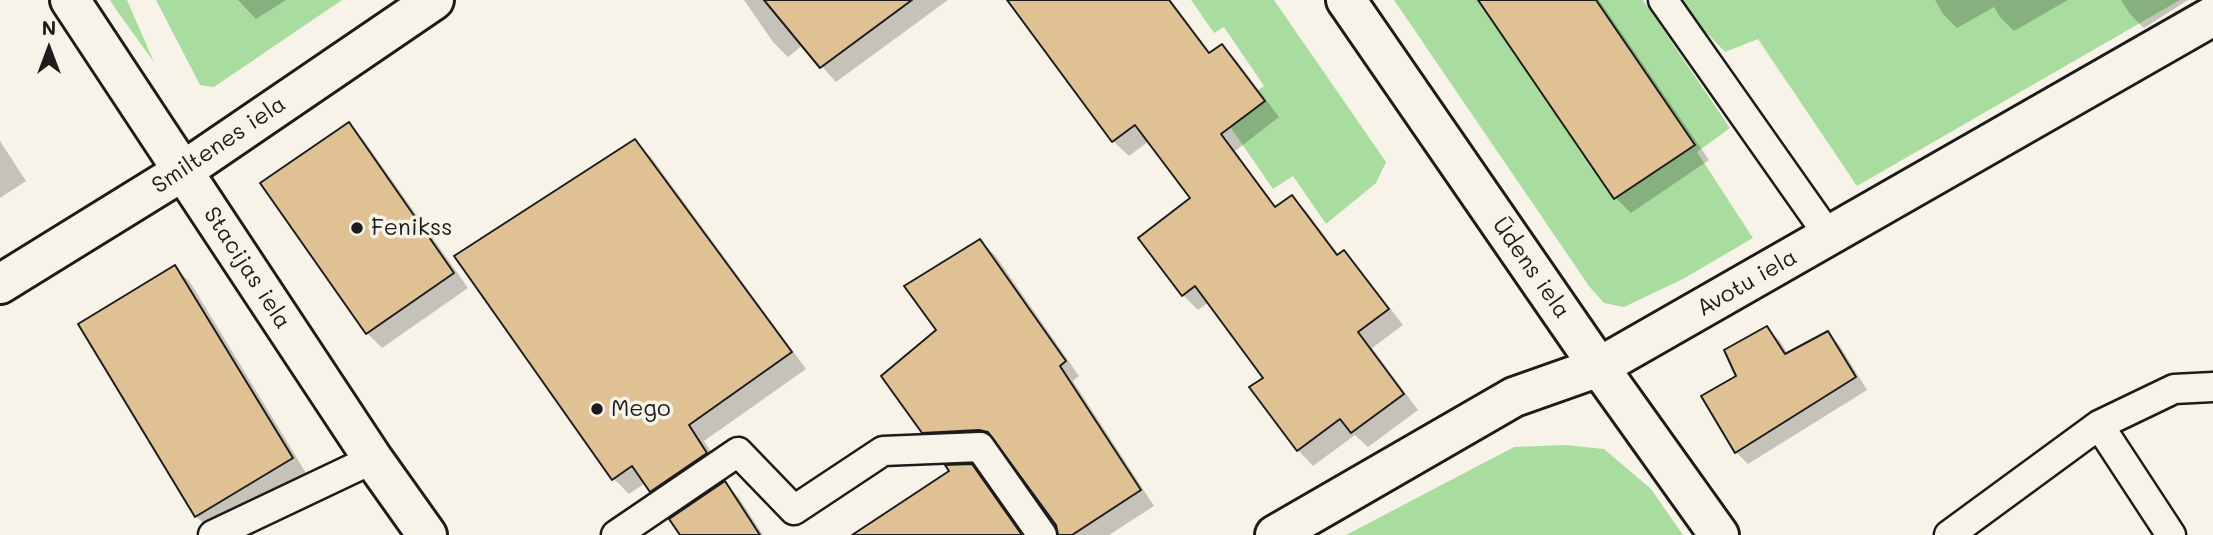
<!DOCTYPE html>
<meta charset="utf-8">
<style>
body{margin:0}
#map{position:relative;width:2213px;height:535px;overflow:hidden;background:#f7f3e8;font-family:Mali,sans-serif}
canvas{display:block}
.north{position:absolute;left:14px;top:14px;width:70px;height:70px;-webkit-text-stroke:5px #f7f3e8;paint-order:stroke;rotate:0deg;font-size:19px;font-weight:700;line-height:28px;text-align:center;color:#1c1c1c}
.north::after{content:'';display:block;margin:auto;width:24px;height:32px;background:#1c1c1c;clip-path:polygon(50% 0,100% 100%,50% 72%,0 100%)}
</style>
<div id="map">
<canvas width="2213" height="535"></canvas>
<div class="north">N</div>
</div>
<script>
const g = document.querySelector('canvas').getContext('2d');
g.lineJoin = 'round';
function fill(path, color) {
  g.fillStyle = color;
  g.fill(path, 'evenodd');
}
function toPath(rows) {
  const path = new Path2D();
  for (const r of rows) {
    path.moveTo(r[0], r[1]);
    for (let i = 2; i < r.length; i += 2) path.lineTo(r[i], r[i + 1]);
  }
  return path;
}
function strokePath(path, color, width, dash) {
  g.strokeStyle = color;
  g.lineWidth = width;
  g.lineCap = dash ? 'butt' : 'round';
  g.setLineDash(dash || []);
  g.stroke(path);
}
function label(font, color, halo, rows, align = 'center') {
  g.font = font + ' Mali,sans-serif';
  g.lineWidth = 7;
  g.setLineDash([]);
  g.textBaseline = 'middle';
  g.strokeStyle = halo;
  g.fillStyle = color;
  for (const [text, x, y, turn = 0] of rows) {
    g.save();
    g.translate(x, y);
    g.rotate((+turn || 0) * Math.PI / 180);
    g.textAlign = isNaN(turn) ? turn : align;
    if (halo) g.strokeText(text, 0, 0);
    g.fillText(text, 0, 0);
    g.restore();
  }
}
fill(toPath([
 [110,0,127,0,154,62,117,11],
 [156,0,342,0,214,87,200,85],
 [1191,0,1274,0,1386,162,1376,183,1326,224,1293,176,1273,189,1222,115,1264,86,1224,27,1214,33],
 [1394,0,1643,0,1730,128,1697,152,1753,238,1683,279,1624,307,1604,303,1589,286],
 [1682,0,2180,0,1857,186,1758,39,1725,52,1704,30],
 [1565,445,1604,449,1651,489,1683,535,1346,535,1514,447]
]), '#a9dd9f');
fill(toPath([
 [238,0,286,0,256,19],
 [744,0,948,0,836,82,803,45,788,57,773,42],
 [1009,0,1171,0,1211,54,1222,46,1237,61,1279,117,1235,151,1277,208,1292,197,1307,212,1339,255,1344,252,1359,268,1403,325,1372,348,1418,410,1368,447,1355,435,1313,466,1298,450,1265,378,1209,302,1198,310,1183,295,1192,199,1149,141,1129,156,1113,141],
 [1480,0,1599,0,1709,160,1631,213,1616,198],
 [1935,0,2068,0,2014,31,2000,17,1994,7,1957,28,1943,14],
 [2121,0,2188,0,2144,28,2130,14],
 [348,124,363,139,468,288,382,348,367,333],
 [0,141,26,181,0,198],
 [635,142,651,157,806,369,704,441,722,469,667,507,645,483,629,494,614,479,457,256],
 [980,241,995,255,1079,376,1073,381,1154,506,1109,535,1060,535,1058,525,1001,445,938,447,923,432,938,330],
 [175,267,190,282,306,473,211,531,196,516],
 [1767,328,1780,341,1788,354,1828,333,1840,346,1867,390,1748,464,1736,452,1738,377],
 [971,466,986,481,1024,535,856,535],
 [725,483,739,498,763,535,682,535]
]), '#0003');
const building = toPath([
 [764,0,912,0,820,68,764,0],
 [1007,0,1169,0,1209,53,1222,44,1265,101,1221,134,1275,207,1292,195,1337,255,1344,250,1389,309,1358,332,1404,394,1351,433,1340,419,1297,451,1249,387,1263,378,1195,286,1182,296,1138,238,1190,198,1135,125,1112,142,1007,0],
 [1478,0,1596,0,1695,145,1614,199,1478,0],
 [349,122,454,273,366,334,260,183,349,122],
 [635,139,792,352,689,425,707,453,650,492,632,466,612,480,454,256,635,139],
 [980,239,1066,361,1060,366,1141,490,1072,535,1058,535,1056,525,988,432,979,430,922,433,881,376,936,330,904,286,980,239],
 [175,265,293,458,195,517,78,324,175,265],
 [1767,326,1785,354,1828,331,1856,377,1735,453,1701,396,1736,376,1724,350,1767,326],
 [972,464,1022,535,852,535,949,471,945,465,972,464],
 [725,481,760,535,680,535,669,519,725,481]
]);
fill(building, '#e0c193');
strokePath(building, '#1c1c1c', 2);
const lane = toPath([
 [1663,0,1829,236],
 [2099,425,2171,535],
 [213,535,373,459],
 [616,535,738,452,794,510,883,451,980,447,1042,535],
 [1949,535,2099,425,2174,389,2213,387]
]);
const street = toPath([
 [1346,0,1599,367,1719,535],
 [0,284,183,171,434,0],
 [1275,535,1514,397,1599,367,2213,16]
]);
const secondary = toPath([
 [70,0,373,459,427,535]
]);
strokePath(lane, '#1c1c1c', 33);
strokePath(street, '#1c1c1c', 44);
strokePath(secondary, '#1c1c1c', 44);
strokePath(lane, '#f7f3e8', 28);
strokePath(street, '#f7f3e8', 38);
strokePath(secondary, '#f7f3e8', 38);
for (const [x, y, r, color] of [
 [357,228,7,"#1c1c1c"],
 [597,409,7,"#1c1c1c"]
]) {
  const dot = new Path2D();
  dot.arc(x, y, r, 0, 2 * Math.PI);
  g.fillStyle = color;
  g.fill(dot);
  strokePath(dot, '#f7f3e8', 2.5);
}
label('23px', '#1c1c1c', '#f7f3e8', [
 ["Smiltenes iela",219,145,-34],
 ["Stacijas iela",247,268,57],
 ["Ūdens iela",1531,268,55],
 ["Avotu iela",1747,283,-30]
]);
label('23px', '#1c1c1c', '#f7f3e8', [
 ["Fenikss",371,228],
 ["Mego",611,409]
], 'left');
</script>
